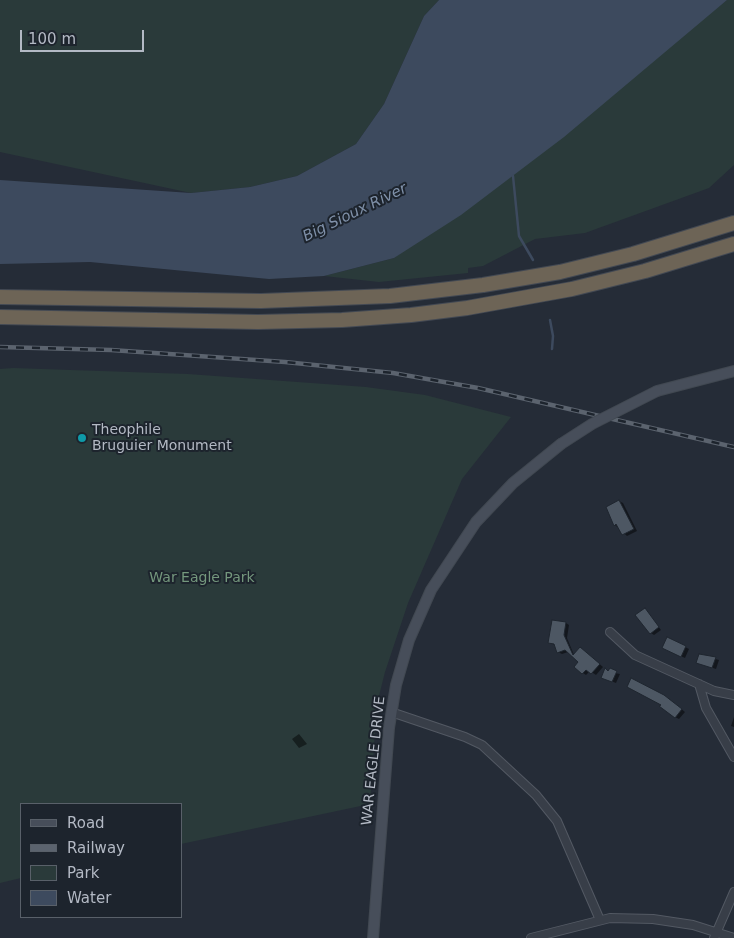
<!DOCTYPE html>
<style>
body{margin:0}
#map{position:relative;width:734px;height:938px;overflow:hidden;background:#252c37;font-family:"DejaVu Sans",sans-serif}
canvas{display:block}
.legend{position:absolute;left:20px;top:803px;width:162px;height:115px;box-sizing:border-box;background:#1d242d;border:1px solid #596069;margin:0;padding:6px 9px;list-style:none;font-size:15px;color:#b3b9c4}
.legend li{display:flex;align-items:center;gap:10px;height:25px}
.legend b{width:25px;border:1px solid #596069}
.scale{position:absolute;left:20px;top:30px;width:124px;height:22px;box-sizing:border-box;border:2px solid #b3b9c4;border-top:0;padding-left:6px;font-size:15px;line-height:18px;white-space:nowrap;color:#b3b9c4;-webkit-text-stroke:4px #1d242d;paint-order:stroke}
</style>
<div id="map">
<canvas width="734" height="938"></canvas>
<ul class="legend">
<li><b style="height:6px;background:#474e5a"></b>Road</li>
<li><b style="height:6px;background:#5b636e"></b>Railway</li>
<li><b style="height:14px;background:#2a3a3a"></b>Park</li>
<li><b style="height:14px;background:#3d4a5e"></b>Water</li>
</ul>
<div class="scale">100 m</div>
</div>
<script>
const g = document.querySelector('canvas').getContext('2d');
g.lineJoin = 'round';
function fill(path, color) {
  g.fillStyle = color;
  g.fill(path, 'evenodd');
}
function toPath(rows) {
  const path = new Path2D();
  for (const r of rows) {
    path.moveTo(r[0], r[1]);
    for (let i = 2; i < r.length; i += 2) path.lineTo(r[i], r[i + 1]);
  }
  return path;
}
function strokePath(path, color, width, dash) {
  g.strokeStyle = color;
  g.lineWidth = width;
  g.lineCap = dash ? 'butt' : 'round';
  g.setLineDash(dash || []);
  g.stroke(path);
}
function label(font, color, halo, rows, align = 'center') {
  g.font = font + ' "DejaVu Sans",sans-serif';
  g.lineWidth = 4;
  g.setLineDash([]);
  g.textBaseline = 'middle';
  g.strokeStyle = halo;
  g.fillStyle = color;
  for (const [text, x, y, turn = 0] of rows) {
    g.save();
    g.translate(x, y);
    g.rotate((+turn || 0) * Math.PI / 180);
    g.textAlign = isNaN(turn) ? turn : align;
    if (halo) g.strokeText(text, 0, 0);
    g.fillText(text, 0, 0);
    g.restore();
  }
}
fill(toPath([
 [0,0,439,0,424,16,384,104,356,144,297,176,250,187,191,193,0,152],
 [727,0,734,0,734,165,709,188,585,233,535,239,483,266,468,268,468,273,379,282,324,276,394,258],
 [13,368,188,374,366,387,425,395,511,417,462,479,408,603,385,672,377,704,370,804,181,844,181,804,21,804,21,878,0,883,0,369]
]), '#2a3a3a');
fill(toPath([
 [439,0,727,0,564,137,461,215,394,258,324,276,269,279,90,262,0,264,0,180,191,193,250,187,297,176,356,144,384,104,424,16]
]), '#3d4a5e');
fill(toPath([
 [619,501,623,503,637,531,627,536,615,525],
 [645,609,661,630,654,635,651,633],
 [566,623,569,625,567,638,574,655,583,650,603,667,596,675,590,671,586,675,583,673,580,662,568,652,562,654,558,652,555,645,549,642],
 [685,647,689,649,685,658,667,650],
 [700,655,719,660,716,669,701,664],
 [609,672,620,674,616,683,606,679],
 [668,698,685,712,679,719,675,717],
 [734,717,734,727,731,726],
 [299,734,307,744,299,748,292,739]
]), '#0007');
strokePath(toPath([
 [513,176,519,236,533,260],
 [550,320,553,336,552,349]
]), '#3d4a5e', 2.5);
const building = toPath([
 [619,500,634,529,622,535,616,524,614,526,606,507,619,500],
 [645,608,659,627,650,634,635,615,645,608],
 [552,620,566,622,564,635,573,655,580,647,600,664,591,674,586,670,582,674,574,667,578,662,565,650,557,653,554,644,548,643,552,620],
 [667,637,686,646,681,657,662,648,667,637],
 [699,654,716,657,712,668,696,663,699,654],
 [605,668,608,671,610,668,617,671,612,682,601,678,605,668],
 [631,678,664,695,682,709,675,718,659,706,661,705,627,687,631,678]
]);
fill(building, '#4d5763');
strokePath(building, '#1f262f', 1);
const street = toPath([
 [610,632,635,655,714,691,734,695],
 [699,684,706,708,734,757],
 [391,712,465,737,482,745,536,795,557,821,600,920],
 [531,938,610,918,653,919,693,925,734,938],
 [714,938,734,892]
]);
const secondary = toPath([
 [657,391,734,371],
 [373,938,389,728,396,685,409,640,431,590,476,522,513,483,561,444]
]);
const highway = toPath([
 [0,297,261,301,390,296,483,285,560,272,633,254,734,223],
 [0,317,258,322,342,320,411,315,467,308,572,289,645,271,734,244]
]);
strokePath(street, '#535963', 10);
strokePath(secondary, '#414851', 12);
strokePath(highway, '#434953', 16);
strokePath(street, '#383e48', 8);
strokePath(secondary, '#474e5a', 10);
strokePath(highway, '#6d6456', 14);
const rail = toPath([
 [0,347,111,350,285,362,393,373,478,388,734,447]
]);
strokePath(rail, '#5b636e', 4.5);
strokePath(rail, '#1d242d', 2.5, [8]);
const secondaryBridge = toPath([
 [561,444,592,424,657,391]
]);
strokePath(secondaryBridge, '#414851', 12, []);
strokePath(secondaryBridge, '#474e5a', 10);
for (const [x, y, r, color] of [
 [82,438,5,"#0f9aa8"]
]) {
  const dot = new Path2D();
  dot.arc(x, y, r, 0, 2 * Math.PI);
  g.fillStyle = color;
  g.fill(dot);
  strokePath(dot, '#1d242d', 2);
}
label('14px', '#b3b9c4', '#1d242d', [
 ["Theophile",92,430],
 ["Bruguier Monument",92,446]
], 'left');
label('14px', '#74977d', '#1d242d', [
 ["War Eagle Park",202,578]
]);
label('14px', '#b3b9c4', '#1d242d', [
 ["WAR EAGLE DRIVE",374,761,-84]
]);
label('italic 15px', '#7f90a8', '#1d242d', [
 ["Big Sioux River",355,213,-26]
]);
</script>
